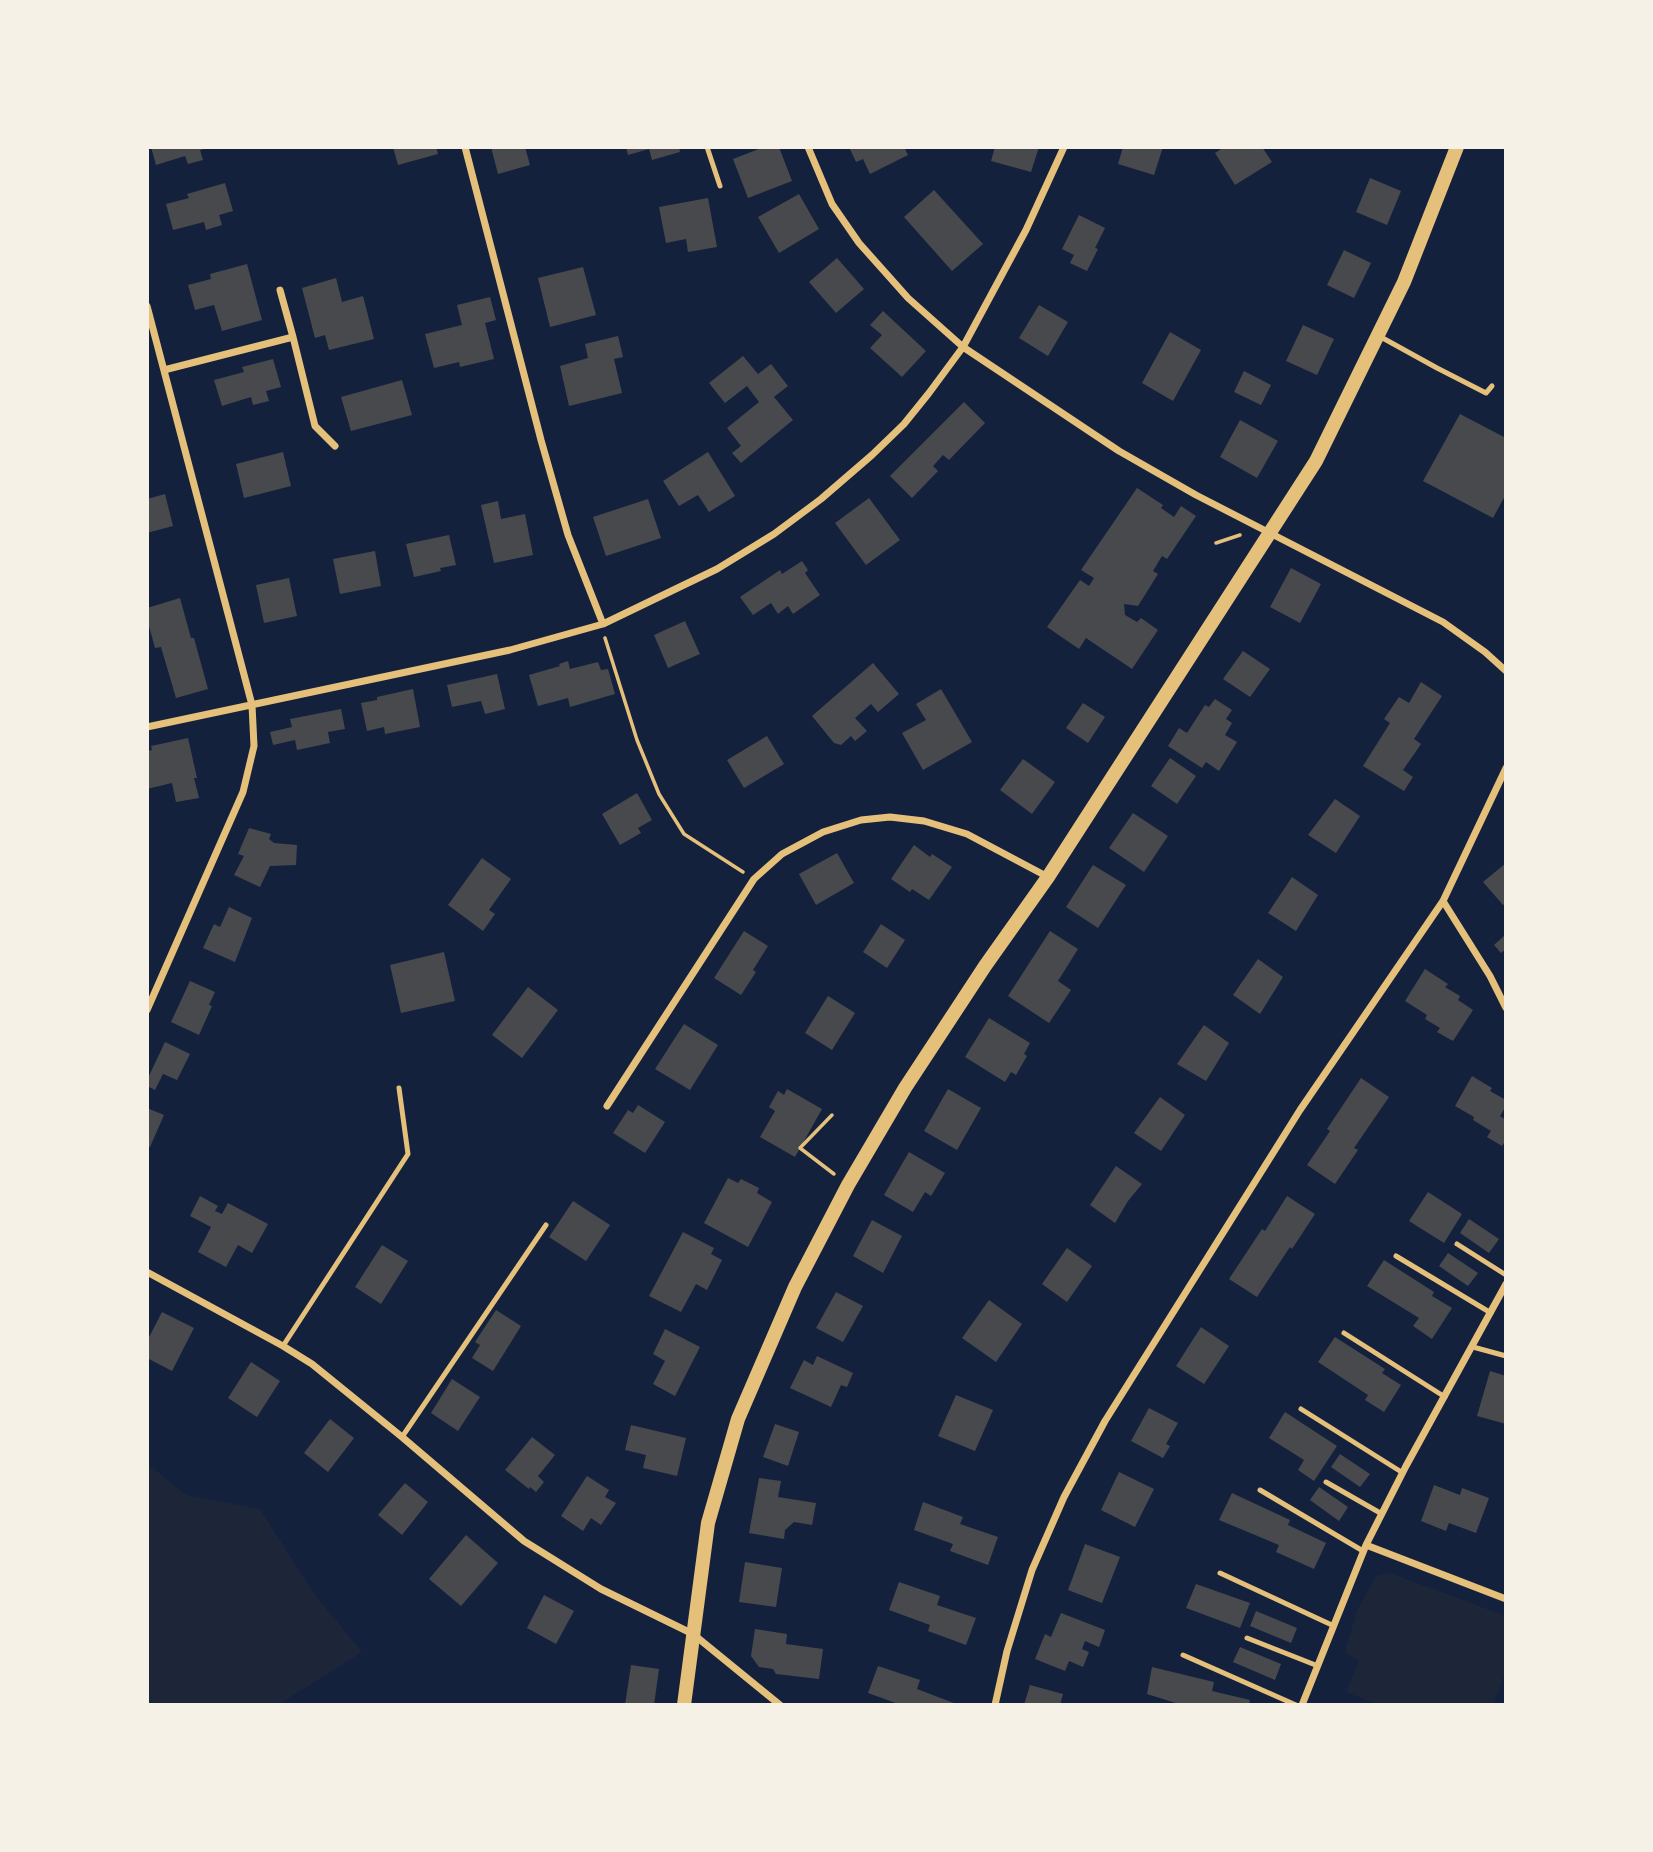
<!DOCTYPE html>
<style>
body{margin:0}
#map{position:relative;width:1653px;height:1852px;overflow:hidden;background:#14213d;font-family:Jost,sans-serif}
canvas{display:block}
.frame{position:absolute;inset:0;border:149px solid #f6f1e7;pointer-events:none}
</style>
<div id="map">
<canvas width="1653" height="1852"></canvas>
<div class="frame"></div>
</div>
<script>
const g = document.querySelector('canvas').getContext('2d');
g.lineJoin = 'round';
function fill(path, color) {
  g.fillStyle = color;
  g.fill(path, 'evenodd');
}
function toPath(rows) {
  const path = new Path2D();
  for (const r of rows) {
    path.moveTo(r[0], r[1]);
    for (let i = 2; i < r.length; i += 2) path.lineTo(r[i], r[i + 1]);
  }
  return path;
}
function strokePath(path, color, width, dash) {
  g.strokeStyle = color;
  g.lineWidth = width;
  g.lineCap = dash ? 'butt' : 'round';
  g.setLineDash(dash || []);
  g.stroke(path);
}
fill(toPath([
 [147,1463,186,1495,260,1509,315,1595,362,1652,278,1705,147,1705],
 [1390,1573,1506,1616,1506,1671,1493,1705,1379,1705,1346,1692,1359,1661,1345,1652,1357,1610,1376,1576]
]), '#1d2539');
fill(toPath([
 [151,147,209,147,209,148,200,150,203,160,188,164,185,156,156,165],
 [393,147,436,147,438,154,398,165],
 [491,147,525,147,530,165,498,174],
 [626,147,679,147,680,152,652,160,649,149,628,155],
 [764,147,779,147,792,181,748,198,733,159],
 [849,147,904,147,908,155,870,174,863,159,856,162],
 [995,147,1039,147,1031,172,991,161],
 [1123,147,1163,147,1154,175,1118,164],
 [1224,147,1262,147,1272,162,1235,185,1215,153],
 [1370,178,1401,191,1387,225,1356,212],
 [225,183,233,211,219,215,222,225,206,230,204,222,173,230,166,204,189,198,187,194],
 [934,190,983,244,952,271,904,217],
 [799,194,819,229,779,253,758,217],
 [708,198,717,247,688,252,686,239,666,243,659,207],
 [1079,215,1105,228,1095,248,1098,249,1087,271,1070,263,1074,255,1062,249],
 [1344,250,1371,263,1354,298,1327,285],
 [837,258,864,289,836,313,809,282],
 [247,264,262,320,222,331,214,305,195,310,188,285,211,279,210,274],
 [583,267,596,315,550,327,538,278],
 [336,278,342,302,363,296,374,339,329,350,325,335,315,338,302,288],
 [490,297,496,320,485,323,494,359,460,367,459,362,434,368,425,334,462,325,457,305],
 [1039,305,1068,322,1048,356,1019,338],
 [883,311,926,351,902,377,870,348,882,335,870,325],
 [1303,325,1334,339,1317,375,1286,361],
 [1170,332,1201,350,1173,401,1142,383],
 [618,336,623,357,614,359,622,393,569,406,560,366,588,358,585,344],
 [743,356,758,374,771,364,788,386,774,397,793,420,741,463,732,453,741,446,727,428,759,402,747,386,725,403,709,383],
 [273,359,281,387,266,391,269,401,253,405,251,397,222,406,214,380,244,372,242,367],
 [1244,371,1271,385,1261,405,1234,392],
 [402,380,412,415,351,431,341,397],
 [964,402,985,423,949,460,943,455,933,466,938,471,912,498,890,476],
 [1460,414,1506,438,1506,494,1493,518,1423,481],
 [1240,420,1278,441,1257,478,1220,457],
 [283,452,291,486,244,498,236,464],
 [708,452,735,496,709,512,698,495,679,506,663,481],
 [1137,488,1163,505,1161,508,1174,517,1181,506,1196,516,1167,559,1162,556,1153,571,1158,574,1138,606,1124,604,1125,615,1137,622,1141,618,1158,630,1132,669,1086,638,1079,649,1047,627,1080,580,1089,586,1094,578,1081,570],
 [165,494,173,526,147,533,147,499],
 [869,498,900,540,866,565,835,523],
 [648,499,661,538,606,556,593,517],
 [498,501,501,519,525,514,533,555,494,563,481,505],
 [449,535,456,565,440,568,441,571,414,577,406,544],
 [375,551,381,586,340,594,333,559],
 [802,561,808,570,805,573,820,595,793,614,788,606,778,614,771,603,753,615,740,597,780,570,782,574],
 [1291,568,1321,584,1300,623,1270,607],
 [289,578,297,616,264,623,256,585],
 [180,598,191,638,194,638,208,689,176,698,161,647,155,648,147,619,147,608],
 [685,621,700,654,668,668,654,635],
 [1243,651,1270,669,1250,697,1223,679],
 [568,661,570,669,598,662,601,670,608,669,615,694,570,707,568,698,538,706,529,675,560,666,559,664],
 [873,663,899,694,878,712,871,704,855,718,867,731,855,741,851,736,841,745,834,743,812,716],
 [497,674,505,709,485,714,481,701,452,707,447,685],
 [1421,682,1442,696,1414,739,1421,744,1403,770,1413,777,1404,791,1363,766,1390,723,1384,719,1399,697,1409,703],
 [413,689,420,727,385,734,384,727,367,731,361,703,377,700,377,697],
 [941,689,972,742,923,770,902,733,926,720,916,704],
 [1215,699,1232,710,1226,719,1232,723,1225,735,1237,742,1219,771,1206,762,1202,768,1168,746,1179,728,1187,733,1205,705,1209,707],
 [1083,703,1105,717,1088,743,1066,728],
 [341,709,345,729,328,732,330,743,297,750,295,740,273,745,270,732,292,727,290,719],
 [767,736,784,764,744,788,727,760],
 [188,738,197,778,194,778,199,798,176,802,172,783,147,789,147,751,152,750,151,746],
 [1170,758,1196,776,1177,804,1151,786],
 [1023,759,1055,782,1032,814,1000,790],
 [637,793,652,820,638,828,641,833,620,845,602,814],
 [1335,799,1360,816,1336,853,1308,835],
 [1133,813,1168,836,1144,872,1109,848],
 [249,828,271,834,269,839,274,843,297,845,296,865,270,866,260,887,234,875,244,856,238,854],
 [914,845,930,857,932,854,952,867,929,900,912,889,910,892,891,879],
 [837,853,854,883,816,905,799,874],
 [482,858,511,879,489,910,495,914,483,931,448,905],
 [1506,863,1506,903,1503,905,1483,882],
 [1093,865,1126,885,1098,928,1066,907],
 [1292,877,1318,895,1296,931,1268,913],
 [229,907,252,918,235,962,203,948,214,924,220,927],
 [881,924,905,940,887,968,863,952],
 [744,931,768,946,753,970,756,972,741,995,714,978],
 [1050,931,1078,949,1058,981,1071,990,1049,1023,1008,996],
 [1506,934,1506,949,1501,953,1494,945],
 [444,952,455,1001,401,1013,390,965],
 [1258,959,1283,977,1260,1014,1233,995],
 [1425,969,1448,984,1445,987,1460,996,1458,1000,1473,1010,1453,1041,1437,1032,1440,1028,1425,1019,1427,1015,1405,1001],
 [190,981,215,992,209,1005,212,1006,199,1035,171,1022],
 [528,987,558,1010,522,1058,492,1035],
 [828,996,855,1013,832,1050,805,1033],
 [989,1018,1030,1043,1024,1054,1027,1056,1016,1075,1011,1072,1005,1082,965,1057],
 [684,1024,718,1045,690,1090,655,1069],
 [1204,1025,1229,1043,1206,1081,1177,1064],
 [165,1042,190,1054,177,1080,163,1074,155,1090,147,1086,147,1080],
 [1472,1076,1492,1088,1490,1091,1506,1100,1506,1106,1500,1116,1506,1120,1506,1140,1502,1146,1487,1137,1491,1131,1473,1120,1474,1117,1455,1106],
 [1361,1078,1389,1097,1354,1148,1358,1150,1335,1184,1307,1165,1330,1131,1327,1129],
 [787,1089,822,1109,795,1157,760,1137,775,1111,769,1107,778,1091,784,1095],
 [948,1089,981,1108,957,1150,924,1131],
 [1160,1097,1185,1115,1161,1151,1134,1133],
 [638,1105,665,1122,645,1153,613,1133,628,1110,633,1113],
 [147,1108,164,1115,150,1147,147,1146],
 [909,1152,945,1173,931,1196,925,1192,913,1212,884,1195],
 [1116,1166,1142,1184,1128,1201,1115,1223,1090,1205],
 [728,1178,738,1183,741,1179,759,1188,757,1193,772,1202,748,1247,704,1223],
 [1428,1192,1462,1214,1444,1243,1409,1221],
 [200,1196,218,1206,215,1211,222,1214,228,1203,268,1224,252,1253,238,1245,226,1267,198,1252,211,1227,190,1216],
 [1287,1196,1315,1214,1292,1249,1290,1247,1257,1297,1229,1279,1262,1229,1265,1231],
 [573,1201,610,1225,586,1261,549,1237],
 [1469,1219,1499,1239,1489,1253,1460,1233],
 [872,1220,902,1236,883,1273,853,1256],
 [683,1232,714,1248,711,1254,722,1260,707,1290,696,1284,681,1312,649,1296],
 [382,1245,408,1261,381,1304,355,1287],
 [1067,1248,1092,1266,1067,1302,1042,1284],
 [1448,1253,1478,1273,1468,1286,1439,1266],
 [1384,1260,1434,1292,1432,1296,1452,1308,1432,1339,1413,1326,1419,1318,1367,1286],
 [836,1292,863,1306,843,1342,816,1328],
 [989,1300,1022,1324,996,1362,962,1338],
 [496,1310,521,1326,493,1371,472,1358,480,1345,475,1342],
 [162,1312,194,1328,172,1371,147,1358,147,1341],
 [1201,1327,1229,1346,1204,1384,1176,1366],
 [665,1329,700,1347,675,1396,653,1384,665,1361,653,1354],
 [1335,1337,1385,1369,1382,1373,1401,1385,1384,1412,1365,1400,1368,1395,1318,1362],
 [817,1356,853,1373,847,1387,841,1385,831,1407,790,1388,804,1360,813,1365],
 [251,1362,280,1381,257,1417,228,1398],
 [1490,1371,1506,1376,1506,1424,1477,1416],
 [452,1379,480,1397,458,1431,431,1413],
 [956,1395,993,1410,975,1451,938,1436],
 [1149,1408,1178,1423,1166,1444,1170,1446,1163,1458,1131,1441],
 [1285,1412,1337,1446,1314,1481,1298,1470,1304,1460,1269,1438],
 [330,1419,354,1438,328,1472,304,1453],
 [775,1424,799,1432,788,1466,763,1457],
 [631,1425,686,1438,677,1476,643,1468,646,1455,625,1450],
 [532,1437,555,1455,538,1476,544,1482,536,1492,530,1487,529,1489,505,1470],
 [1340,1454,1370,1474,1360,1487,1331,1467],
 [1119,1472,1154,1489,1135,1527,1101,1510],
 [587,1476,609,1490,605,1497,616,1503,601,1525,591,1518,583,1531,561,1516],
 [759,1478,781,1481,778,1497,816,1503,812,1525,794,1522,785,1530,784,1539,749,1533],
 [405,1483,428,1502,402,1535,378,1515],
 [1434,1485,1460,1495,1462,1488,1489,1498,1476,1533,1449,1523,1446,1531,1421,1521],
 [1319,1487,1348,1507,1339,1521,1310,1500],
 [1232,1493,1290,1520,1288,1525,1326,1543,1314,1569,1276,1552,1279,1545,1219,1520],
 [923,1502,963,1517,960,1524,998,1537,988,1565,950,1551,953,1544,914,1530],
 [466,1535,498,1563,461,1606,429,1579],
 [1085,1544,1120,1557,1102,1603,1068,1590],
 [745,1562,782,1568,776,1607,739,1602],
 [899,1582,940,1596,937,1605,976,1618,966,1645,928,1631,930,1625,889,1610],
 [1196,1584,1250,1603,1240,1628,1186,1608],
 [544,1595,574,1611,556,1644,527,1628],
 [1256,1611,1297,1628,1291,1643,1250,1626],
 [1061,1613,1105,1630,1099,1647,1085,1641,1082,1649,1089,1652,1083,1667,1069,1661,1065,1671,1035,1659,1045,1634,1051,1637],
 [755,1629,787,1634,786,1644,823,1649,819,1679,776,1674,773,1669,759,1667,751,1656],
 [1240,1647,1281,1664,1275,1680,1233,1662],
 [631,1665,659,1669,654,1705,625,1705],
 [878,1666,920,1680,917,1689,959,1705,901,1705,868,1693],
 [1152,1667,1214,1682,1212,1691,1250,1700,1249,1705,1182,1705,1147,1694],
 [1030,1685,1063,1694,1060,1705,1024,1705]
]), '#48494c');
strokePath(toPath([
 [1216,543,1240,535],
 [605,638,637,740,659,794,684,834,743,872],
 [832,1115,800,1148,834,1174]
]), '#e5c07b', 3.5);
strokePath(toPath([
 [707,147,720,186],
 [1379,336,1437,368,1486,393,1492,386],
 [1457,1244,1506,1275],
 [1396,1256,1491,1313],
 [1344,1333,1445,1397],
 [283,1346,408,1154,399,1088],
 [1473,1347,1506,1356],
 [1301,1409,1403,1473],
 [402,1437,546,1225],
 [1326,1482,1382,1514],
 [1260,1490,1363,1551],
 [1220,1573,1334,1626],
 [1247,1638,1318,1666],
 [1183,1655,1296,1705]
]), '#e5c07b', 5);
strokePath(toPath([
 [465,147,541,440,568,535,603,624],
 [808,147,832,204,859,243,908,298,963,347,1119,451,1196,495,1443,622,1485,652,1506,671],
 [147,306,252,705,254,746,243,792,147,1010],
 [293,337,315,426,335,446],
 [164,370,293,337,280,290],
 [147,727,510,650,603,624,717,569,774,534,821,499,872,455,904,424,929,393,963,347,1026,230,1064,147],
 [1443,901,1490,976,1506,1008],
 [607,1106,754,879,782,854,823,832,861,820,890,817,924,821,967,834,1048,877],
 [147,1272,283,1346,312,1364,402,1437,524,1541,601,1589,693,1634,780,1705],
 [1366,1545,1506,1599],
 [995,1705,1007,1651,1032,1570,1064,1497,1105,1421,1300,1110,1443,901,1506,768],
 [1302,1705,1366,1545,1406,1466,1506,1284]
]), '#e5c07b', 7);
strokePath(toPath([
 [684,1705,708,1523,738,1419,795,1287,848,1185,905,1088,985,966,1048,877,1316,461,1404,282,1457,147]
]), '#e5c07b', 14);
</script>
